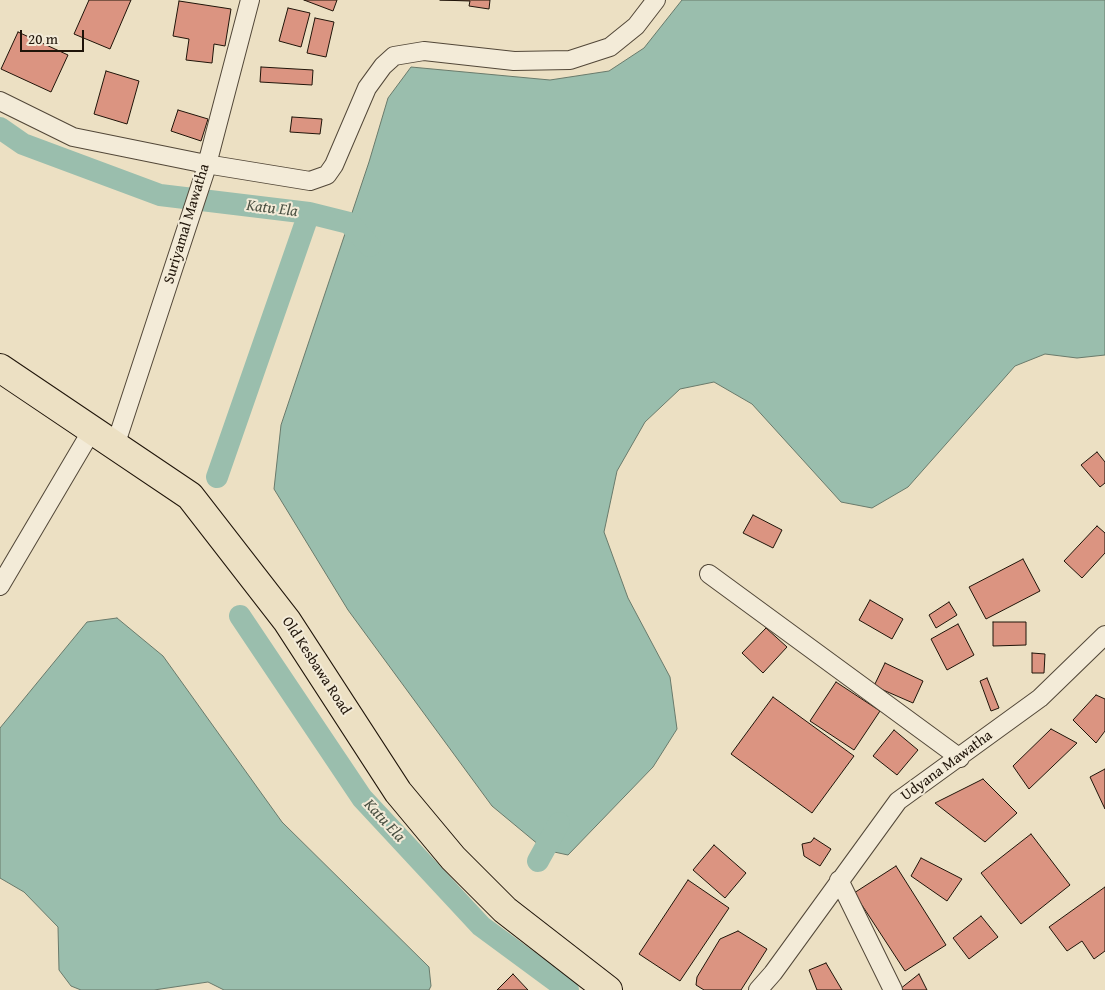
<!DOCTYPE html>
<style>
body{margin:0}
#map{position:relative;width:1105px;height:990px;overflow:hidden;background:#ece0c3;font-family:"Gentium Book Plus",serif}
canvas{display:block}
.scale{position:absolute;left:20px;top:30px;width:64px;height:22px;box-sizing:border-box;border:2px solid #1f1409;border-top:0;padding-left:6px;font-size:15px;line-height:18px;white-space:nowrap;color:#1f1409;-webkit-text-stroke:4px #f3ebd8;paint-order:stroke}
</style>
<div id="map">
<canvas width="1105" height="990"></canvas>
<div class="scale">20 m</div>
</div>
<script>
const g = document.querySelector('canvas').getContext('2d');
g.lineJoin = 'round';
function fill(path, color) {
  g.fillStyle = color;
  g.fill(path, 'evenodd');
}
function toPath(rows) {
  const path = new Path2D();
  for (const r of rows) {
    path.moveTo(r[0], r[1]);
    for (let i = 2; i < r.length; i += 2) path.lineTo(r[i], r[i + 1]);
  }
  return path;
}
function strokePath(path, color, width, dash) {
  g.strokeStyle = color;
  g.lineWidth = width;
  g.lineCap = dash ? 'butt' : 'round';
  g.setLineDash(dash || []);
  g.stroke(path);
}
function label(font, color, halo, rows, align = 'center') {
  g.font = font + ' "Gentium Book Plus",serif';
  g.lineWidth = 4;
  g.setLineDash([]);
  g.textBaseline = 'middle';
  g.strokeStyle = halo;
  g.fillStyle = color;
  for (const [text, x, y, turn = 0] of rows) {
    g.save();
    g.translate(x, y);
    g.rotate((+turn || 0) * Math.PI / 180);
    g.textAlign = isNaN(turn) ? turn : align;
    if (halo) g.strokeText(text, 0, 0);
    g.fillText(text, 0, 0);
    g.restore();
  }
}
const water = toPath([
 [682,0,1105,0,1105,355,1077,358,1045,354,1015,366,908,487,872,508,841,502,752,404,714,382,680,389,645,422,617,471,604,532,628,598,670,677,677,729,653,767,568,855,545,850,492,806,348,610,274,489,281,425,369,162,388,98,411,67,550,80,609,71,644,48,682,0],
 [117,618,163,656,282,822,429,967,431,986,429,990,224,990,208,982,154,990,81,990,71,986,59,970,58,927,24,892,0,878,0,728,87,622,117,618]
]);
fill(water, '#9abead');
strokePath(water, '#697a6b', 1);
strokePath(toPath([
 [0,128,23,144,160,195,309,213,217,477],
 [309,213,349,223,370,246],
 [240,616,362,798,481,926,568,990],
 [538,861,559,823]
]), '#9abead', 22);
const building = toPath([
 [89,0,131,0,110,49,74,34,89,0],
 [304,0,337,0,333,11,304,0],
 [440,0,490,0,489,9,469,6,470,1,440,0],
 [179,1,231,9,225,46,214,44,212,63,186,60,189,39,173,36,179,1],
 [288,8,310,13,301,47,279,41,288,8],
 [315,18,334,22,326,57,307,53,315,18],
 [18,32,68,55,51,92,1,69,18,32],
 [261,67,313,70,312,85,260,82,261,67],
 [106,71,139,81,127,124,94,114,106,71],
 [178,110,208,119,201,141,171,131,178,110],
 [292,117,322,119,320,134,290,132,292,117],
 [1097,452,1105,462,1105,483,1100,487,1081,465,1097,452],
 [753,515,782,530,773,548,743,533,753,515],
 [1097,526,1105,533,1105,553,1082,578,1064,561,1097,526],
 [1023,559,1040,591,986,619,969,587,1023,559],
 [870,600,903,619,892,639,859,620,870,600],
 [949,602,957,615,936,628,929,615,949,602],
 [993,622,1026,622,1026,645,993,646,993,622],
 [958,624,974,655,947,670,931,639,958,624],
 [766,628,787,647,763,673,742,653,766,628],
 [1032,653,1045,654,1044,673,1032,673,1032,653],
 [885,663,923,681,913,703,874,686,885,663],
 [987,678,999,708,991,711,980,681,987,678],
 [836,682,880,711,854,750,810,721,836,682],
 [1096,695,1105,699,1105,731,1096,743,1073,720,1096,695],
 [773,697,854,756,812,813,731,754,773,697],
 [1051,729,1077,743,1029,789,1013,766,1051,729],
 [894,730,918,750,897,775,873,756,894,730],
 [1105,769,1105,809,1090,777,1105,769],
 [983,779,1017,813,985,842,935,803,983,779],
 [1031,834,1070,885,1021,924,981,873,1031,834],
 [814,838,831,849,820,866,804,856,802,844,811,842,814,838],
 [714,845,746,873,725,898,693,870,714,845],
 [921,858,962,879,947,901,911,876,921,858],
 [896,866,946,945,905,971,854,893,896,866],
 [688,880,729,908,680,981,639,954,688,880],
 [1105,887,1105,951,1094,959,1082,941,1067,951,1049,927,1105,887],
 [981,916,998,937,969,959,953,938,981,916],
 [738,931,767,949,741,990,704,990,696,985,697,977,720,939,738,931],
 [826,963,842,990,817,990,809,970,826,963],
 [513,974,528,990,497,990,513,974],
 [919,974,927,990,901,990,900,989,919,974]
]);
fill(building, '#db9481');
strokePath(building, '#1f1409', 1);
const street = toPath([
 [0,101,73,137,206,164,310,181,327,175,334,165,367,88,383,66,394,56,424,51,514,61,570,60,610,47,636,26,656,0],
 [115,446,205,172,250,0],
 [709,574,960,758],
 [0,586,92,430],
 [839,880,893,990],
 [758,990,773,973,898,801,1040,698,1105,635]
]);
const primary = toPath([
 [0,368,190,496,287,621,398,792,453,858,505,910,608,990]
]);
strokePath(street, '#524738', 20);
strokePath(primary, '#1f1409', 30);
strokePath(street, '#f3ebd8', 18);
strokePath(primary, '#ece0c3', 28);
label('15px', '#1f1409', '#f3ebd8', [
 ["Suriyamal Mawatha",187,224,-73],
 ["Old Kesbawa Road",316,666,57],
 ["Udyana Mawatha",947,766,-36]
]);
label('italic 16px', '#4a5042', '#f3ebd8', [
 ["Katu Ela",272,209,7],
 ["Katu Ela",384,821,47]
]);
</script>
